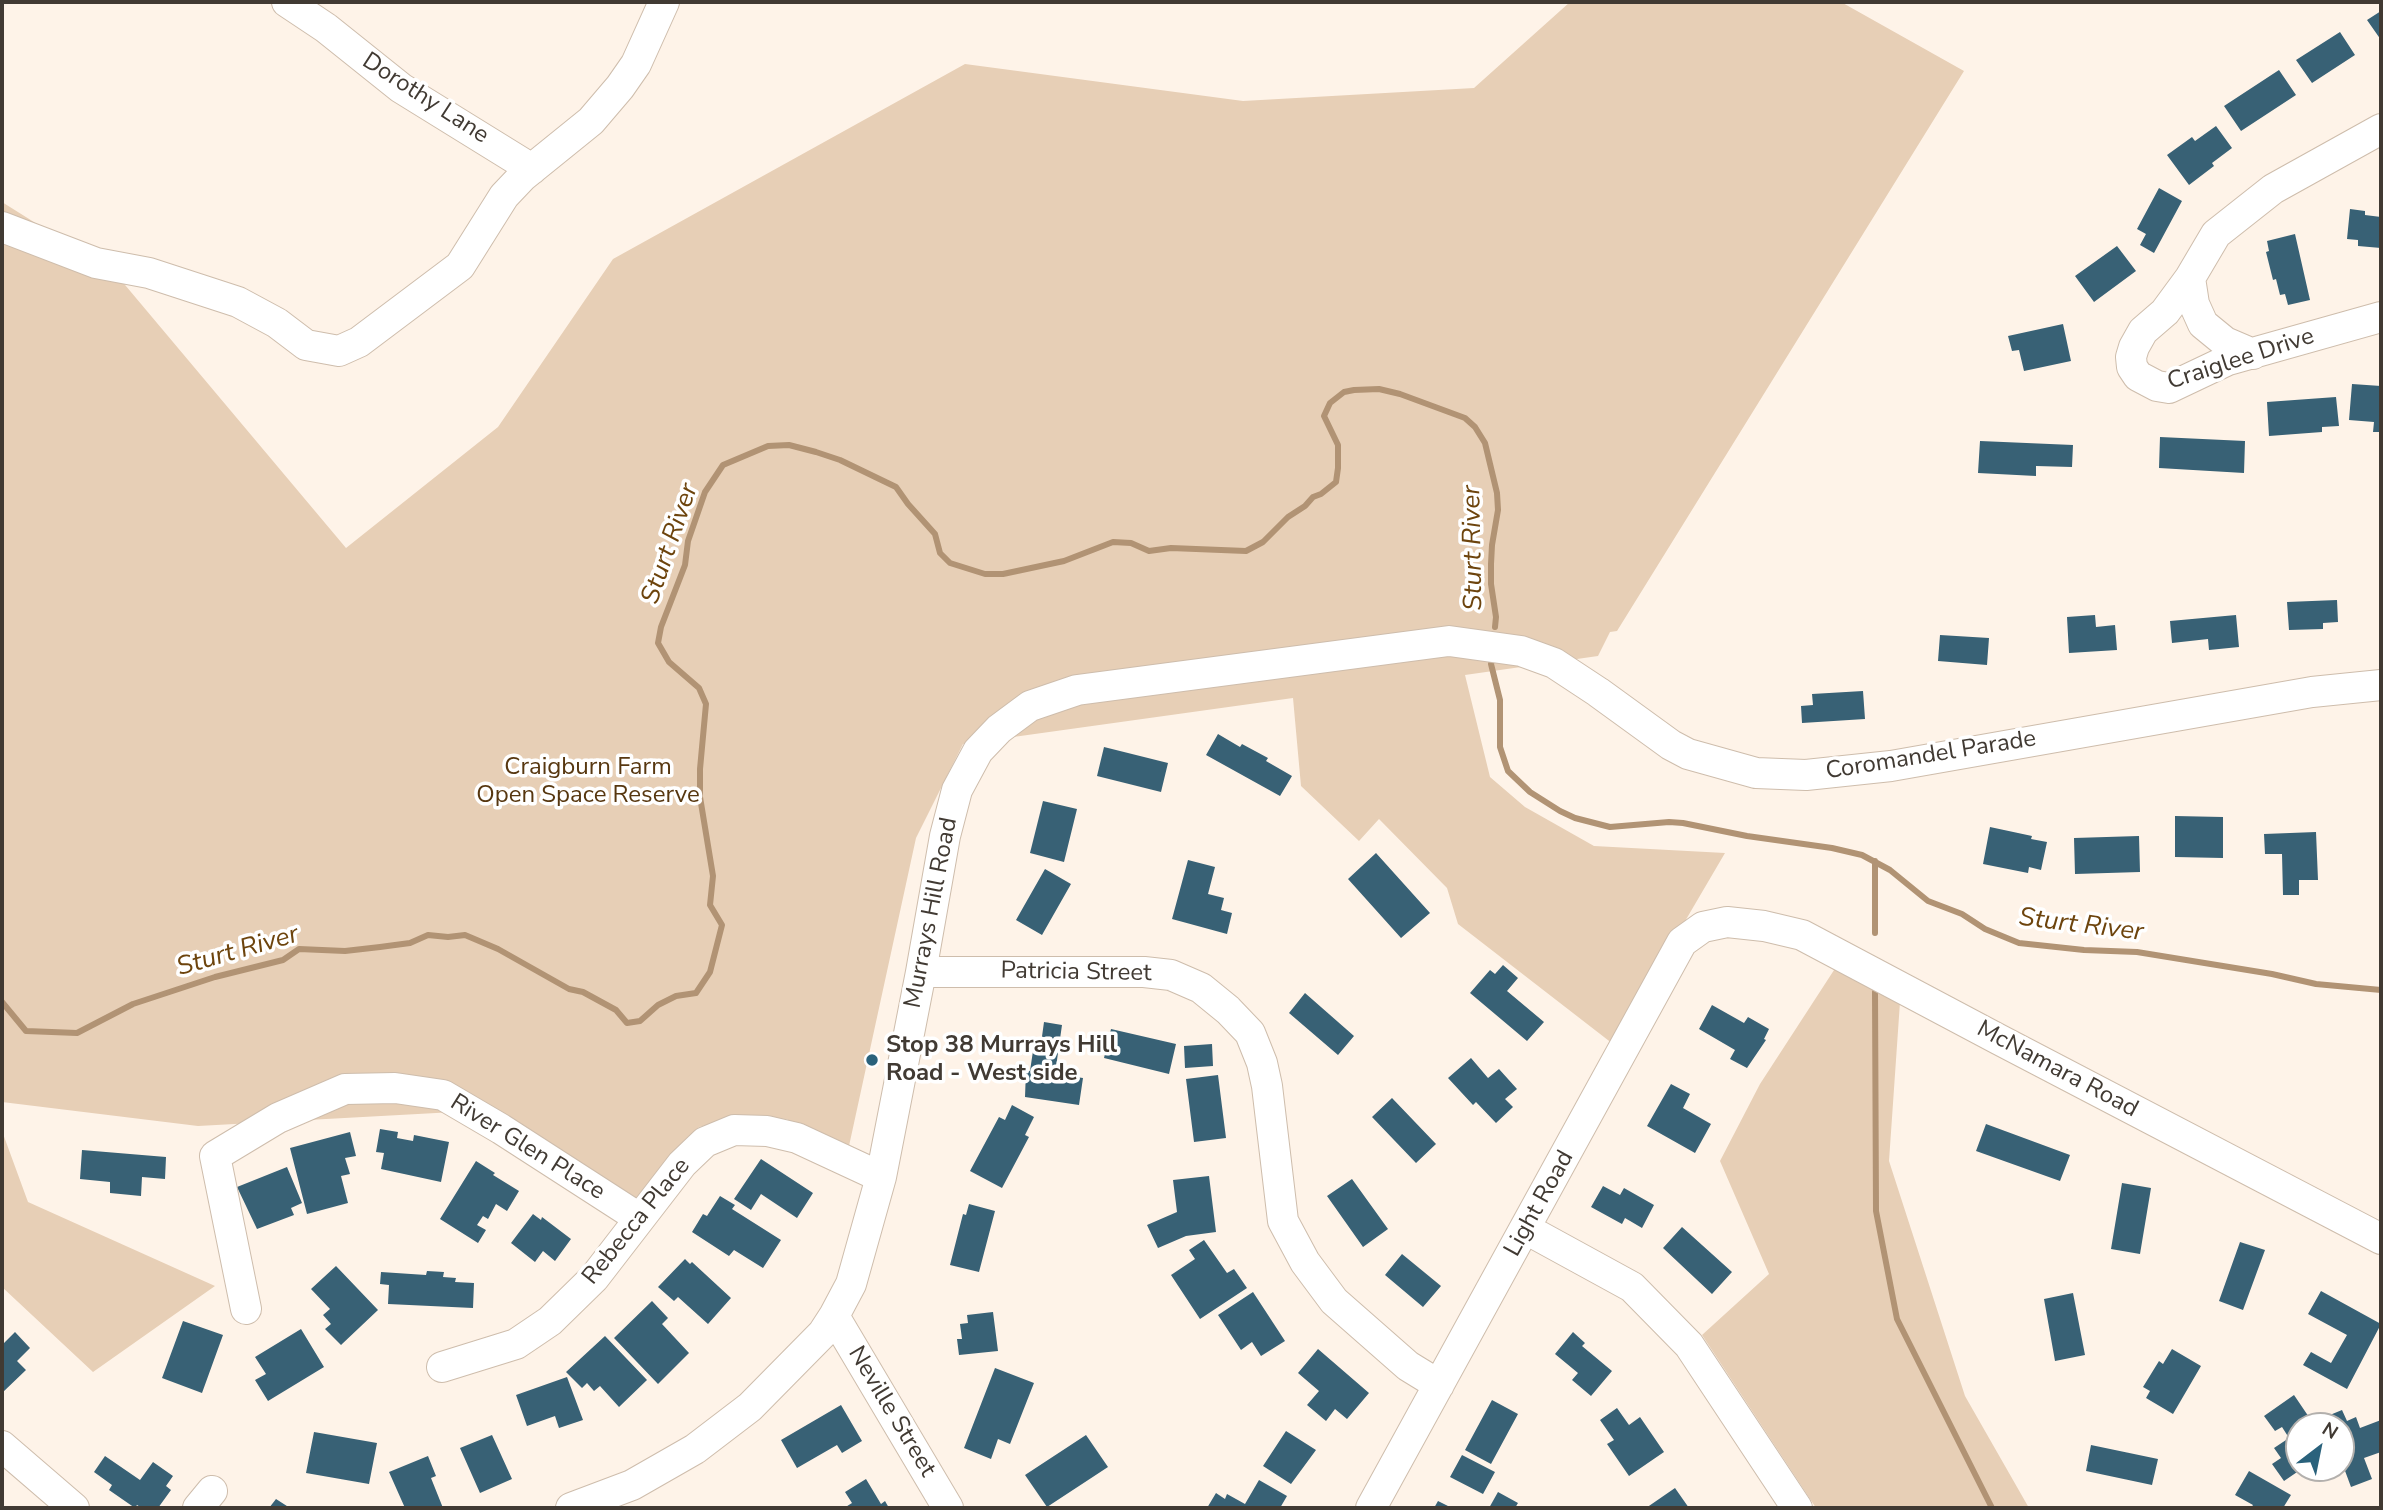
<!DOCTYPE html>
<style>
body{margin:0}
#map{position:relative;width:2383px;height:1510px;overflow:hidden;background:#fef3e8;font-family:"Nunito Sans",sans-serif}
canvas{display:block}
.frame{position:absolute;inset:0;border:4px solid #413a33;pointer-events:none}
.north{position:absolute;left:2285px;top:1412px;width:70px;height:70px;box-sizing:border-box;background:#fff;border:2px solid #b3b0ad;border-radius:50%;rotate:32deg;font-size:19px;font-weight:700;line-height:28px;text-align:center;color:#413a33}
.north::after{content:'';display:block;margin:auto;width:24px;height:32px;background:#2a627c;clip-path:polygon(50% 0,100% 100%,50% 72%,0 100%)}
</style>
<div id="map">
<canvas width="2383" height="1510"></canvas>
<div class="frame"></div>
<div class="north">N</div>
</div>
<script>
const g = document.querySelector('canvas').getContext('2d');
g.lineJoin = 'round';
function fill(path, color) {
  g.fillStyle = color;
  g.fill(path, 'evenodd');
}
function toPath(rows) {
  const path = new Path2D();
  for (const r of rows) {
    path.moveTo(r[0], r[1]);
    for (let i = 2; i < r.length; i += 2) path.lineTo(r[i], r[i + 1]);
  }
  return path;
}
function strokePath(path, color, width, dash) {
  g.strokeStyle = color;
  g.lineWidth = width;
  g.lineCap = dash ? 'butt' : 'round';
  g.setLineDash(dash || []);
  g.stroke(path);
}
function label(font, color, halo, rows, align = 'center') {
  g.font = font + ' "Nunito Sans",sans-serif';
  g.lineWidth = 7;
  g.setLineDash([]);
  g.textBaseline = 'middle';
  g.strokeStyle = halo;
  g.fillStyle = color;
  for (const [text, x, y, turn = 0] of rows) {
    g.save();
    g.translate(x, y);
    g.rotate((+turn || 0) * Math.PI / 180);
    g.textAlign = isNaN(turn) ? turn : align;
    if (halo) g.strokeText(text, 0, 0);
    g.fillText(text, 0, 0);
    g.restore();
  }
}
fill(toPath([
 [1570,2,1841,2,1964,71,1617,631,1610,632,1598,656,1465,675,1490,777,1525,807,1594,846,1725,853,1613,1044,1458,924,1447,888,1379,819,1359,841,1301,786,1293,698,963,744,916,838,849,1146,786,1119,737,1117,699,1127,636,1202,491,1110,198,1126,2,1102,2,202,115,273,346,548,498,427,613,259,965,64,1243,101,1474,88],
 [1836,967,1900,1002,1889,1161,1965,1396,2029,1508,1816,1508,1702,1335,1769,1274,1720,1161,1760,1084],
 [2,1131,28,1202,215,1286,93,1372,2,1287]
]), '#e7cfb6');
strokePath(toPath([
 [1492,660,1491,664,1500,700,1500,747,1508,771,1530,792,1560,811,1575,818,1610,827,1669,822,1683,823,1747,836,1832,848,1862,855,1890,870,1928,901,1962,914,1985,929,2019,943,2084,950,2137,952,2272,974,2316,984,2381,990],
 [1875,933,1875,861],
 [1875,992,1876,1211,1897,1319,1992,1508],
 [2,1002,26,1031,77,1033,133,1004,215,977,283,960,299,949,345,951,380,947,410,943,428,935,448,937,465,935,498,949,569,989,583,992,616,1010,627,1023,640,1021,658,1005,676,996,696,993,710,972,722,925,710,905,713,876,700,797,700,769,706,704,699,688,669,662,658,643,661,627,685,565,688,541,705,492,723,465,768,446,789,445,816,452,840,460,896,487,908,504,935,534,940,553,950,563,985,574,1003,574,1064,561,1113,542,1131,543,1149,551,1171,548,1246,551,1263,542,1288,517,1305,506,1313,497,1321,494,1336,482,1338,468,1338,445,1324,416,1330,403,1344,392,1354,390,1379,389,1400,394,1465,418,1475,427,1485,443,1497,493,1498,510,1492,545,1491,564,1491,584,1496,617,1495,627]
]), '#b19374', 6);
fill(toPath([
 [2381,11,2381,40,2367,20],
 [2340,32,2355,55,2312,83,2296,60],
 [2279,70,2296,95,2241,131,2224,106],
 [2216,126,2232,148,2212,163,2214,166,2189,185,2167,155,2192,137,2195,141],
 [2159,188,2182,201,2154,253,2140,245,2146,234,2137,229],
 [2350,209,2365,211,2365,215,2381,217,2381,248,2358,246,2358,240,2347,239],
 [2295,234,2310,300,2288,305,2285,294,2280,295,2276,279,2273,280,2266,252,2269,251,2267,241],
 [2117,246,2136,271,2094,302,2075,276],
 [2063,324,2071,361,2024,371,2019,350,2012,351,2008,336],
 [2352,384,2381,386,2381,432,2373,432,2374,422,2349,420],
 [2336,397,2339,426,2322,427,2322,432,2269,436,2267,402],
 [2160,437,2245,441,2244,473,2159,468],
 [1980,441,2073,445,2072,467,2036,466,2036,476,1978,473],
 [2337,600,2338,622,2323,623,2323,629,2289,630,2287,602],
 [2095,615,2096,627,2115,625,2117,650,2069,653,2067,617],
 [2236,615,2239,647,2209,650,2208,639,2172,643,2170,621],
 [1940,635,1989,638,1987,665,1938,661],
 [1863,691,1865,719,1802,723,1801,706,1813,705,1812,694],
 [1218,734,1240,747,1242,744,1268,758,1266,761,1292,776,1280,796,1206,755],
 [1104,747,1168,763,1161,792,1097,776],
 [1043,801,1077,809,1064,862,1030,853],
 [2175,816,2223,817,2223,858,2175,857],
 [1990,827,2032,836,2031,839,2047,842,2041,870,2029,867,2028,873,1983,864],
 [2316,832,2318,880,2299,880,2299,895,2283,895,2282,854,2265,854,2264,834],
 [2139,836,2140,872,2075,874,2074,838],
 [1376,853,1430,913,1401,938,1348,879],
 [1188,860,1215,867,1208,894,1224,898,1221,910,1232,913,1227,934,1172,919],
 [1045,869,1071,884,1042,935,1016,920],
 [1503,965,1518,978,1507,991,1544,1022,1527,1041,1470,993,1490,970,1495,974],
 [1305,993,1354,1036,1338,1055,1289,1013],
 [1712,1005,1744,1023,1748,1017,1769,1029,1764,1039,1766,1040,1747,1068,1730,1059,1735,1050,1699,1029],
 [1044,1022,1062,1025,1055,1074,1083,1078,1079,1105,1025,1097,1026,1070,1030,1071,1033,1051,1040,1051],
 [1111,1029,1176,1044,1169,1074,1104,1058],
 [1212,1044,1213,1066,1185,1068,1184,1046],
 [1471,1058,1488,1078,1499,1069,1517,1089,1505,1099,1513,1107,1496,1123,1476,1102,1473,1105,1448,1078],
 [1218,1075,1226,1138,1194,1142,1186,1079],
 [1671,1084,1690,1094,1683,1108,1711,1124,1695,1153,1647,1126],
 [1392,1098,1436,1144,1416,1163,1372,1117],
 [1012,1105,1034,1117,1025,1135,1029,1137,1002,1188,970,1171,999,1117,1005,1120],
 [1986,1124,2070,1155,2060,1181,1976,1151],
 [380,1129,398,1132,397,1138,413,1141,414,1135,449,1142,441,1182,381,1169,384,1153,376,1152],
 [350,1132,356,1156,345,1158,350,1174,341,1176,348,1203,307,1214,290,1148],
 [82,1150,166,1157,165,1179,142,1177,141,1196,110,1193,110,1182,80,1179],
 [761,1159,813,1193,797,1218,761,1194,751,1210,734,1199],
 [476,1161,495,1173,493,1175,519,1191,507,1211,496,1204,488,1219,483,1216,477,1225,486,1230,478,1243,440,1219],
 [287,1167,302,1203,291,1208,294,1215,257,1229,237,1187],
 [1209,1176,1216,1232,1186,1236,1158,1248,1147,1225,1177,1212,1173,1180],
 [1352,1179,1388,1229,1363,1247,1327,1196],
 [2122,1183,2151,1188,2140,1254,2111,1249],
 [1603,1186,1620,1195,1624,1188,1654,1205,1642,1228,1625,1218,1622,1224,1591,1207],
 [720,1196,735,1205,732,1209,781,1240,763,1268,734,1250,729,1256,692,1232,703,1214,707,1216],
 [969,1204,995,1211,979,1272,950,1265,963,1214,966,1215],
 [533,1214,541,1220,542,1217,571,1239,555,1261,543,1251,535,1262,511,1243],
 [1682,1227,1732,1272,1712,1294,1663,1248],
 [1204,1240,1227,1273,1234,1269,1247,1288,1200,1319,1171,1275,1195,1259,1189,1250],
 [2240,1242,2265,1250,2243,1310,2219,1301],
 [1402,1254,1441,1286,1423,1307,1385,1275],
 [685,1259,690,1264,692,1262,731,1298,708,1324,678,1297,674,1301,658,1287],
 [336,1266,378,1310,341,1345,325,1329,331,1324,323,1315,330,1309,311,1289],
 [427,1271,444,1272,443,1277,456,1278,455,1282,474,1283,473,1308,388,1304,389,1285,380,1284,381,1272,426,1275],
 [2321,1291,2381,1324,2347,1389,2303,1365,2311,1352,2331,1363,2347,1335,2308,1314],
 [1253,1292,1285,1341,1261,1356,1252,1342,1241,1350,1218,1315],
 [2073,1293,2085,1355,2055,1361,2044,1299],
 [652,1301,668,1318,662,1324,689,1353,658,1384,614,1338],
 [993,1312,998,1351,959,1355,957,1339,962,1339,960,1324,968,1323,967,1315],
 [183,1321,223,1335,202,1393,162,1378],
 [301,1329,324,1367,268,1401,255,1380,266,1374,255,1357],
 [15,1332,30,1348,17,1361,26,1370,2,1393,2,1345],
 [1573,1332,1585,1343,1582,1346,1612,1371,1591,1396,1572,1380,1578,1373,1555,1354],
 [605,1336,647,1380,619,1407,600,1386,594,1391,587,1383,582,1388,566,1372],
 [1318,1349,1369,1393,1347,1419,1335,1409,1326,1421,1307,1405,1319,1391,1298,1373],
 [2172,1349,2201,1366,2173,1414,2146,1398,2150,1391,2143,1387,2159,1361,2163,1364],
 [995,1368,1034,1383,1010,1444,998,1439,991,1459,964,1448],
 [567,1377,583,1420,559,1428,555,1416,527,1426,516,1395],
 [2294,1395,2315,1426,2299,1426,2299,1468,2303,1468,2284,1481,2272,1464,2281,1458,2274,1448,2289,1438,2282,1427,2275,1431,2264,1416],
 [1492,1400,1518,1414,1491,1464,1465,1450],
 [841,1405,862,1441,842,1453,837,1445,797,1468,781,1440],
 [1617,1408,1629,1425,1640,1417,1664,1452,1629,1476,1607,1444,1614,1440,1600,1420],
 [2342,1410,2347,1421,2356,1417,2360,1428,2381,1420,2381,1452,2364,1458,2372,1479,2351,1487,2341,1460,2341,1426,2328,1426,2325,1417],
 [1286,1431,1316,1450,1291,1484,1263,1466],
 [314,1432,377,1443,369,1484,306,1473],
 [492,1435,512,1479,480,1493,460,1448],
 [1086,1435,1108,1467,1047,1507,1025,1475],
 [2091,1445,2158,1459,2152,1485,2086,1471],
 [1462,1455,1495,1472,1483,1494,1450,1477],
 [105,1456,140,1480,153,1462,173,1476,166,1486,171,1490,158,1508,142,1508,137,1505,135,1508,109,1490,112,1485,94,1472],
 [428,1456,436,1476,431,1478,443,1508,405,1508,389,1472],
 [2249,1471,2291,1495,2283,1508,2251,1508,2253,1505,2235,1495],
 [866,1479,881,1504,885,1501,889,1508,844,1508,852,1503,845,1492],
 [1259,1480,1287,1496,1280,1508,1207,1508,1216,1493,1225,1499,1227,1494,1245,1504],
 [1675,1488,1689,1508,1646,1508],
 [1498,1492,1518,1503,1515,1508,1489,1508],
 [276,1499,290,1508,269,1508],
 [1438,1501,1452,1508,1434,1508]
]), '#386175');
const minor = toPath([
 [287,2,326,28,401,88,532,169],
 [2,227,96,263,149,273,238,302,277,323,306,345,339,351,359,342,460,266,504,196,523,176,591,121,620,87,636,64,664,2],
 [2190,278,2165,312,2143,331,2134,347,2131,357,2132,367,2138,376,2157,386,2169,388,2228,360,2381,317],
 [2253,354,2225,342,2203,324,2194,304,2190,278,2216,234,2273,189,2381,129],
 [921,972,1144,972,1171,975,1201,988,1228,1010,1250,1033,1262,1063,1267,1086,1283,1221,1305,1262,1334,1301,1408,1366,1439,1385],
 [1526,1229,1632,1287,1689,1345,1797,1508],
 [246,1309,215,1156,278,1118,345,1089,395,1088,443,1095,501,1129,639,1218],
 [834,1316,948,1508],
 [442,1367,516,1344,550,1321,594,1278,682,1164,705,1142,734,1130,767,1131,797,1138,881,1177],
 [2,1446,74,1508],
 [198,1508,212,1491],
 [571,1508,632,1485,695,1449,750,1407,823,1333,834,1316,851,1284,881,1177,921,972,945,836,957,790,978,751,999,729,1030,706,1077,690,1449,641,1521,651,1554,663,1598,692,1671,745,1688,754,1756,773,1806,775,1891,766,2312,692,2381,685],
 [1371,1508,1682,942,1703,927,1727,922,1764,926,1802,935,1998,1039,2381,1239]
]);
strokePath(minor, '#cebdac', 32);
strokePath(minor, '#fff', 30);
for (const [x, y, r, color] of [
 [872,1060,7,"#2a627c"]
]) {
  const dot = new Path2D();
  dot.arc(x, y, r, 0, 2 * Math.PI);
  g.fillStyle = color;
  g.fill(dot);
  strokePath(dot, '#fff', 2.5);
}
label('24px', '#413a33', '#fff', [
 ["Dorothy Lane",425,99,33],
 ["Craiglee Drive",2241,360,-18],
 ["Coromandel Parade",1931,756,-9],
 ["Murrays Hill Road",932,913,-79],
 ["Patricia Street",1076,973,1],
 ["McNamara Road",2057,1070,28],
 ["River Glen Place",527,1148,32],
 ["Light Road",1540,1204,-61],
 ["Rebecca Place",637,1222,-51],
 ["Neville Street",891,1412,59]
]);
label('24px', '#573710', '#fff', [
 ["Craigburn Farm",588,768],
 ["Open Space Reserve",588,796]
]);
label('bold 24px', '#413a33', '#fff', [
 ["Stop 38 Murrays Hill",886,1046],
 ["Road - West side",886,1074]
], 'left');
label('italic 26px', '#6d440d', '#fff', [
 ["Sturt River",671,544,-71],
 ["Sturt River",1474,548,-91],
 ["Sturt River",2081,926,7],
 ["Sturt River",238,952,-16]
]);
</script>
